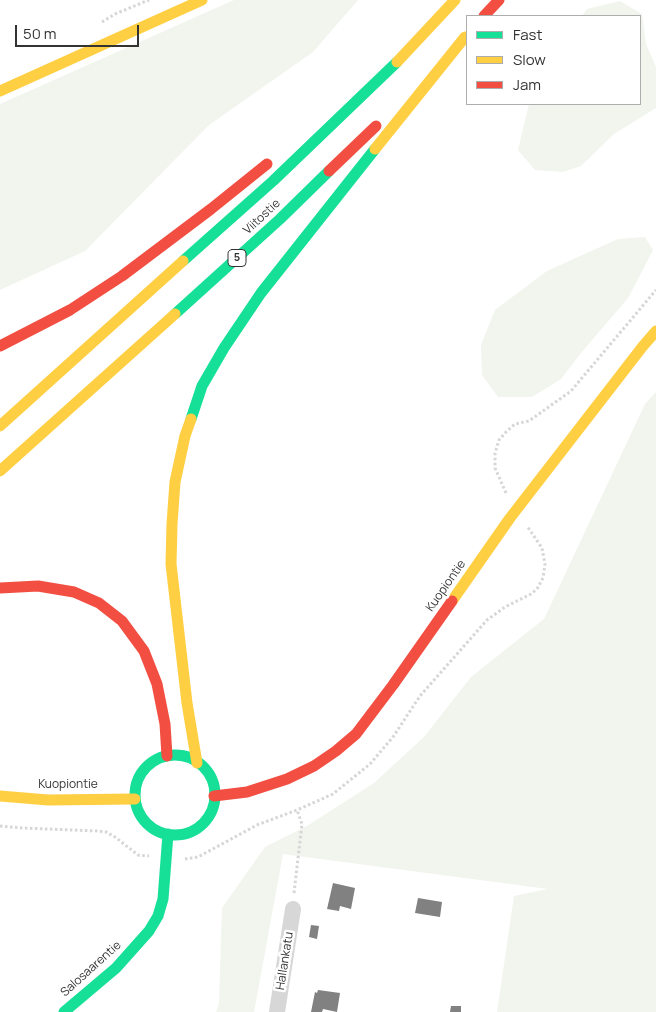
<!DOCTYPE html>
<style>
body{margin:0}
#map{position:relative;width:656px;height:1012px;overflow:hidden;background:#fff;font-family:Manrope,sans-serif}
canvas{display:block}
.legend{position:absolute;left:466px;top:15px;width:175px;height:90px;box-sizing:border-box;background:#fff;border:1px solid #adadad;margin:0;padding:6px 9px;list-style:none;font-size:15px;color:#333}
.legend li{display:flex;align-items:center;gap:10px;height:25px}
.legend b{width:25px;border:1px solid #adadad}
.scale{position:absolute;left:15px;top:25px;width:124px;height:22px;box-sizing:border-box;border:2px solid #333;border-top:0;padding-left:6px;font-size:15px;line-height:18px;white-space:nowrap;color:#333;-webkit-text-stroke:4px #fff;paint-order:stroke}
</style>
<div id="map">
<canvas width="656" height="1012"></canvas>
<ul class="legend">
<li><b style="height:6px;background:#16e098"></b>Fast</li>
<li><b style="height:6px;background:#ffcf43"></b>Slow</li>
<li><b style="height:6px;background:#f24e42"></b>Jam</li>
</ul>
<div class="scale">50 m</div>
</div>
<script>
const g = document.querySelector('canvas').getContext('2d');
g.lineJoin = 'round';
function fill(path, color) {
  g.fillStyle = color;
  g.fill(path, 'evenodd');
}
function toPath(rows) {
  const path = new Path2D();
  for (const r of rows) {
    if (r.length === 3) {
      path.moveTo(r[0] + r[2], r[1]);
      path.arc(r[0], r[1], r[2], 0, 2 * Math.PI);
      continue;
    }
    path.moveTo(r[0], r[1]);
    for (let i = 2; i < r.length; i += 2) path.lineTo(r[i], r[i + 1]);
  }
  return path;
}
function strokePath(path, color, width, dash) {
  g.strokeStyle = color;
  g.lineWidth = width;
  g.lineCap = dash ? 'butt' : 'round';
  g.setLineDash(dash || []);
  g.stroke(path);
}
function label(font, color, halo, rows, align = 'center') {
  g.font = font + ' Manrope,sans-serif';
  g.lineWidth = 5;
  g.setLineDash([]);
  g.textBaseline = 'middle';
  g.strokeStyle = halo;
  g.fillStyle = color;
  for (const [text, x, y, turn = 0] of rows) {
    g.save();
    g.translate(x, y);
    g.rotate((+turn || 0) * Math.PI / 180);
    g.textAlign = isNaN(turn) ? turn : align;
    if (halo) g.strokeText(text, 0, 0);
    g.fillText(text, 0, 0);
    g.restore();
  }
}
fill(toPath([
 [234,0,358,0,313,52,209,125,85,251,0,290,0,104],
 [620,1,642,14,646,44,656,67,656,108,614,134,581,166,563,172,535,170,518,150,529,104,640,104,640,16,582,16,587,9],
 [645,237,653,250,628,298,581,353,561,379,532,397,498,397,482,375,481,345,495,310,547,271,618,239],
 [656,392,656,1012,497,1012,514,896,548,889,283,854,254,1012,216,1012,219,1003,222,908,265,847,307,826,374,783,424,737,471,677,544,619,645,404]
]), '#f1f5ed');
fill(toPath([
 [333,883,355,888,351,909,340,906,339,911,327,909],
 [418,898,442,902,440,917,415,913],
 [311,925,319,926,317,939,309,937],
 [318,990,340,993,337,1012,323,1009,322,1012,311,1012,315,992,317,993],
 [451,1006,461,1006,461,1012,450,1012]
]), '#818181');
strokePath(toPath([
 [102,22,115,14,149,0],
 [506,493,495,468,495,453,499,440,506,432,515,424,529,421,571,391,656,290],
 [0,826,22,828,98,831,106,832,115,837,138,855,149,856],
 [185,859,198,857,257,825,297,810,333,794,370,764,393,737,420,696,487,620,505,607,531,594,537,589,543,578,545,564,542,548,527,526],
 [294,893,302,824,297,810]
]), '#d6d6d6', 3, [2.5, 2.5]);
strokePath(toPath([
 [277,1012,293,909]
]), '#d7d7d7', 16);
strokePath(toPath([
 [183,261,273,181,397,62],
 [175,314,280,219,329,171],
 [191,419,202,386,224,348,261,293,375,149],
 [175,795,40],
 [64,1012,116,968,149,931,158,916,163,899,168,834]
]), '#16e098', 11);
strokePath(toPath([
 [397,62,455,0],
 [0,91,202,0],
 [375,149,465,37],
 [191,419,185,436,175,482,172,524,171,564,187,703,197,763],
 [0,426,183,261],
 [0,471,175,314],
 [452,601,510,518,643,346,656,331],
 [0,796,48,800,135,799]
]), '#ffcf43', 11);
strokePath(toPath([
 [484,16,499,0],
 [329,171,376,126],
 [0,346,70,310,122,276,211,209,267,164],
 [0,588,38,586,74,592,99,603,122,621,144,651,157,684,165,724,167,756],
 [214,796,247,792,287,779,314,766,336,751,356,734,393,685,452,601]
]), '#f24e42', 11);
for (const [x, y, w] of [
 [237,258,18]
]) {
  const box = new Path2D();
  box.roundRect(x - w / 2, y - 8.5, w, 17, 4);
  g.fillStyle = '#fff';
  g.fill(box);
  strokePath(box, '#333', 1);
}
label('bold 11px', '#333', null, [
 ["5",237,258]
]);
label('12px', '#333', '#fff', [
 ["Viitostie",262,217,-43],
 ["Kuopiontie",446,586,-55],
 ["Kuopiontie",68,785],
 ["Hallankatu",285,961,-81],
 ["Salosaarentie",91,969,-42]
]);
</script>
